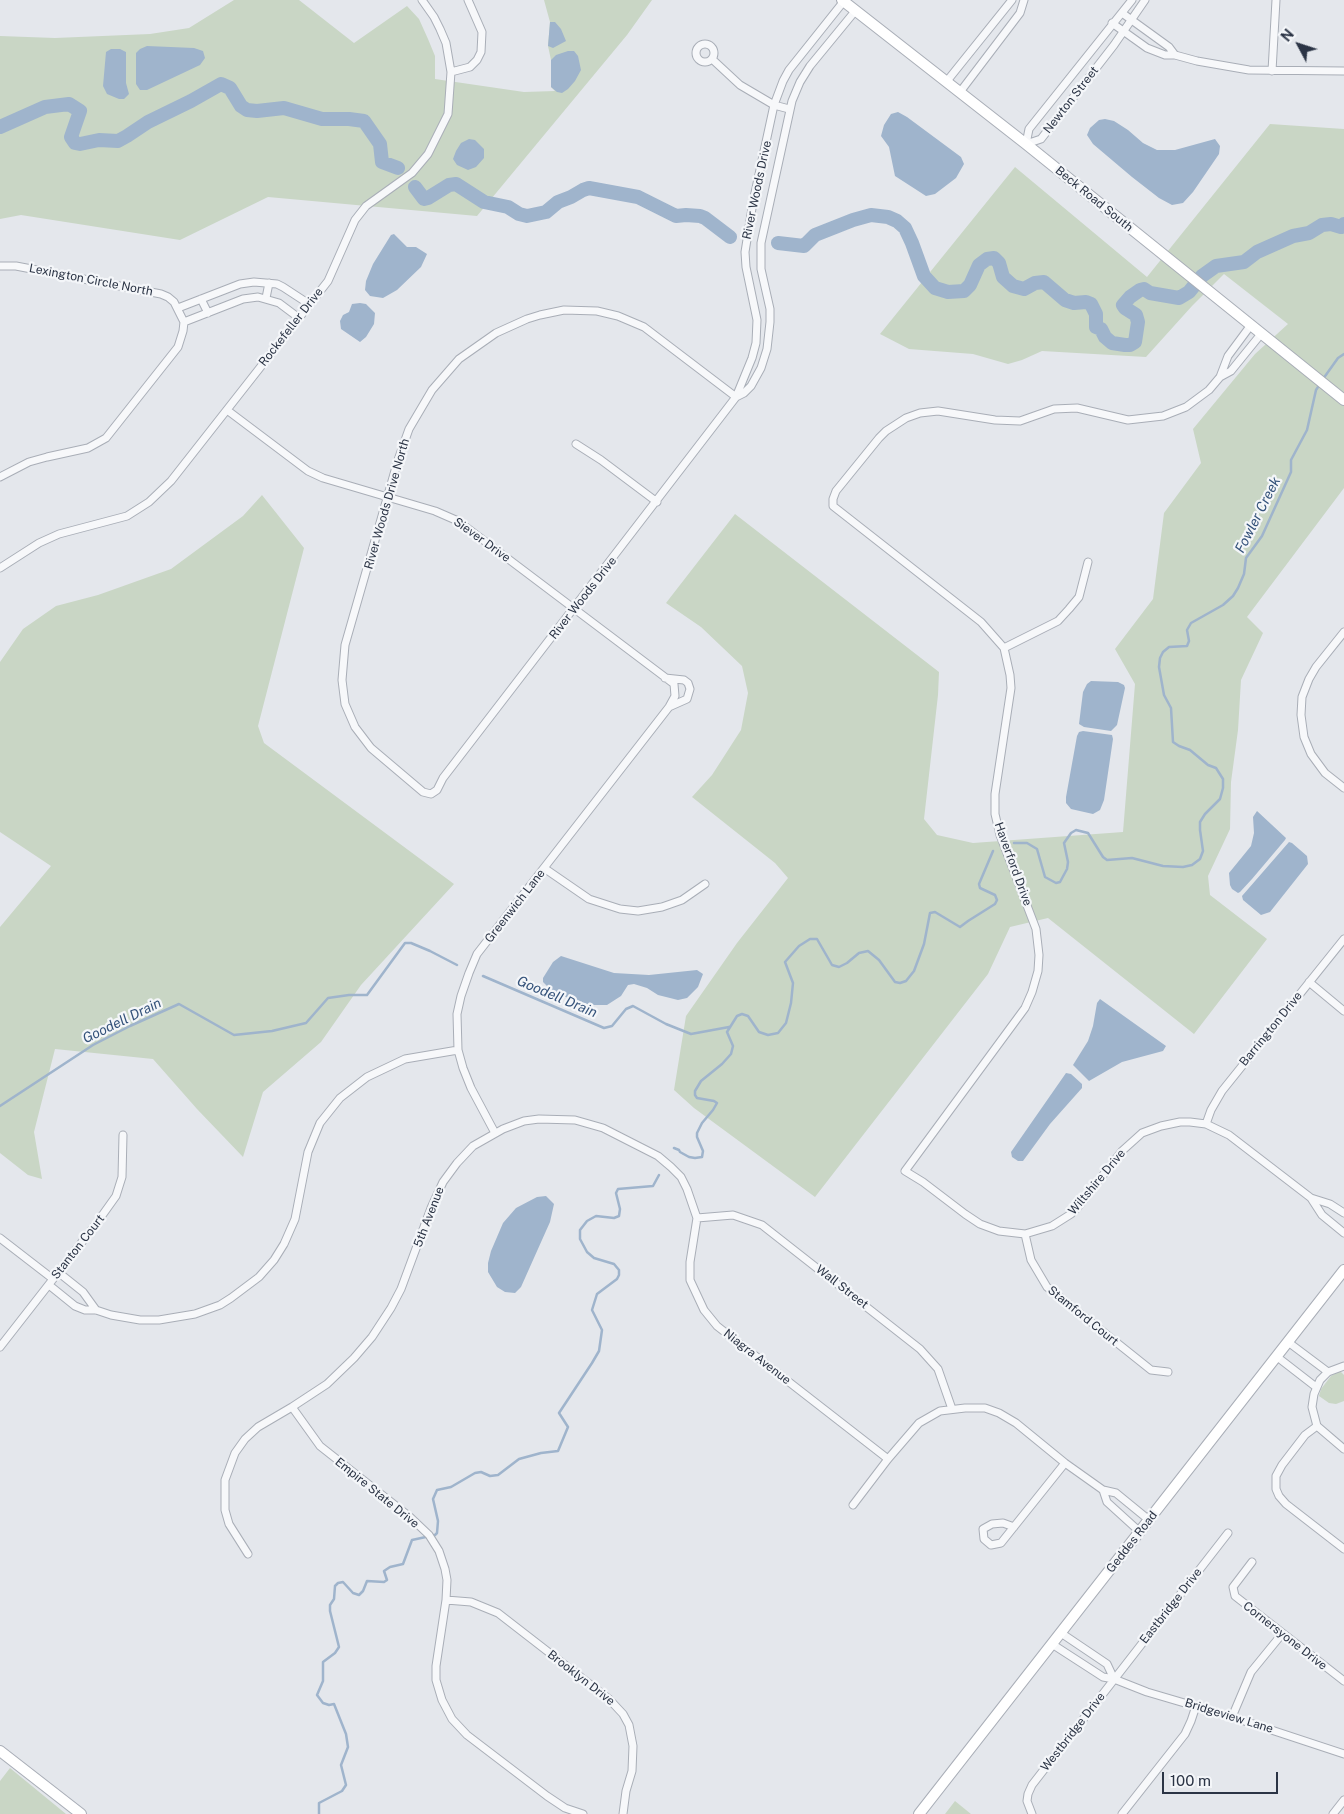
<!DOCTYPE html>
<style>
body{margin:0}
#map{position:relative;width:1344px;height:1814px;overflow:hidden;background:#e4e7ec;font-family:"Public Sans",sans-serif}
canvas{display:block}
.north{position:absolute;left:1274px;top:20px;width:50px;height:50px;-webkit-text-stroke:4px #f4f6f9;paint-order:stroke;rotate:310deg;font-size:14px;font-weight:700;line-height:20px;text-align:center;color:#2b3445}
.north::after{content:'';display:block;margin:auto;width:18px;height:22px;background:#2b3445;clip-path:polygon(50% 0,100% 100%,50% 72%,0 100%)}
.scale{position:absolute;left:1162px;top:1772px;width:116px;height:22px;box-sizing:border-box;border:2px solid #2b3445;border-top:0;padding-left:6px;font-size:15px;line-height:18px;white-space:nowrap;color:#2b3445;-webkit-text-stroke:4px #f4f6f9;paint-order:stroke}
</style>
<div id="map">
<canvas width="1344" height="1814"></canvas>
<div class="north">N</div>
<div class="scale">100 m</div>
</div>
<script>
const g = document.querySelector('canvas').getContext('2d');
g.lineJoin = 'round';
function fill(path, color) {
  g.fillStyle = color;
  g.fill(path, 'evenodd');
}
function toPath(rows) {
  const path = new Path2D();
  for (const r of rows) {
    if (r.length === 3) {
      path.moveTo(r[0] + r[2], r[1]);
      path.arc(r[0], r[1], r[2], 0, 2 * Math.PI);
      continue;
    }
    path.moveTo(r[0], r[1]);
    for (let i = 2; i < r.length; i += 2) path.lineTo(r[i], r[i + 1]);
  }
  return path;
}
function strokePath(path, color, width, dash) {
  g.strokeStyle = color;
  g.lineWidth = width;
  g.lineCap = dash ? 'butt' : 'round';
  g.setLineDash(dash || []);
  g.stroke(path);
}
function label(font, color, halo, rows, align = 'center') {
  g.font = font + ' "Public Sans",sans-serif';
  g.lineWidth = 4.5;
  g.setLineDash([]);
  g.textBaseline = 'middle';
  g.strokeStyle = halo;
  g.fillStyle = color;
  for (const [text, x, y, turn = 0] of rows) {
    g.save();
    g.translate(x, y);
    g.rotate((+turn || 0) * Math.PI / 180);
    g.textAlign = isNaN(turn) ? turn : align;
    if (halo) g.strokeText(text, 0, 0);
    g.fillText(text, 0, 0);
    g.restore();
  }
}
fill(toPath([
 [234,0,299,0,354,43,407,6,419,19,428,39,435,56,435,79,524,92,555,91,551,87,551,60,548,46,550,22,544,0,652,0,627,35,477,216,268,197,180,240,21,215,0,219,0,36,55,38,150,34,189,28],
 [1270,124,1344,129,1344,488,1247,617,1263,633,1241,680,1238,730,1231,782,1230,829,1208,876,1210,895,1267,939,1194,1034,1048,918,1010,927,988,974,815,1197,694,1108,674,1090,686,1016,737,943,788,878,775,863,692,797,712,775,741,730,748,693,742,666,701,627,666,603,735,514,939,672,938,695,924,819,937,835,973,843,1123,832,1135,684,1115,649,1153,599,1164,513,1201,463,1193,429,1255,354,1288,324,1224,274,1192,306,1146,357,1042,351,1022,360,1008,364,973,354,909,349,880,334,1015,167,1147,277],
 [262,495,304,548,258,726,264,743,454,884,361,985,321,1042,263,1092,243,1157,197,1109,153,1059,55,1049,34,1132,42,1179,28,1175,0,1153,0,927,51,866,0,832,0,662,23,629,56,606,98,595,171,569,243,516],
 [1340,1371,1344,1375,1344,1401,1336,1404,1329,1403,1319,1396,1321,1389,1331,1376],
 [10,1768,66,1814,0,1814,0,1781],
 [955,1801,971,1814,945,1814]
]), '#c9d6c5');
fill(toPath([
 [550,22,555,22,561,29,566,41,553,48,548,46],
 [147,46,194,48,203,51,205,58,200,65,147,90,140,90,136,84,136,53,140,49],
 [111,49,120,49,126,52,126,83,129,94,124,99,119,99,107,94,103,86,106,52],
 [568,51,574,51,578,56,581,70,575,81,568,89,562,93,557,92,551,87,551,60,556,55],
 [898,112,907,117,961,157,964,164,956,178,935,194,926,196,895,176,889,147,881,136,884,125,891,114],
 [1105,119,1114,121,1128,130,1143,143,1157,150,1175,150,1215,139,1220,146,1219,154,1193,192,1183,203,1172,205,1159,198,1132,177,1093,144,1087,135,1090,128,1099,120],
 [469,139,475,140,484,149,484,158,476,167,468,170,457,165,453,159,456,151,461,143],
 [394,234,407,247,416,247,427,254,421,267,397,290,383,298,370,296,365,290,366,281,373,264,391,235],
 [360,303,366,304,375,313,374,324,366,337,360,342,341,329,340,321,343,315,349,312,352,304],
 [1091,681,1118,682,1124,685,1125,688,1117,725,1111,731,1084,727,1079,724,1083,692,1087,684],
 [1083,731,1112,735,1113,739,1104,800,1100,810,1093,814,1071,809,1066,803,1066,797,1077,736,1079,732],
 [1257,811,1286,838,1285,840,1252,879,1240,892,1238,893,1232,889,1230,885,1229,873,1251,846,1254,833,1253,817],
 [1289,842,1292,843,1307,856,1308,864,1270,912,1261,915,1243,900,1242,896],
 [561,956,614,973,649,975,697,970,703,974,698,987,687,998,678,1000,658,995,647,988,634,984,628,985,621,996,607,1005,591,1005,570,999,551,990,543,982,543,978,553,962],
 [1100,999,1166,1046,1163,1051,1122,1062,1089,1081,1073,1065,1088,1041,1093,1026,1097,1003],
 [1066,1073,1071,1074,1082,1084,1082,1088,1050,1124,1023,1161,1018,1161,1012,1157,1011,1152],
 [546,1196,554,1204,550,1222,521,1287,515,1293,505,1292,497,1287,488,1272,488,1263,491,1251,503,1223,516,1208,537,1197]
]), '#9fb4cc');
strokePath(toPath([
 [1323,379,1338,358,1344,354],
 [1014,843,1027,843,1037,849,1045,877,1056,883,1060,882,1067,869,1068,862,1064,843,1071,833,1076,830,1088,833,1103,857,1107,860,1132,858,1163,866,1183,867,1192,865,1200,859,1203,851,1200,830,1200,822,1205,814,1220,799,1223,788,1223,779,1216,768,1208,765,1190,750,1179,746,1173,742,1171,708,1164,695,1159,667,1160,658,1163,652,1169,647,1187,646,1189,641,1187,630,1191,623,1223,605,1233,596,1238,588,1244,574,1246,558,1262,536,1291,472,1291,460,1307,430,1316,390,1320,384],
 [483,976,604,1028,612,1026,626,1009,633,1006,666,1024,691,1034,729,1027],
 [0,1106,93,1045,130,1026,179,1004,234,1035,272,1031,306,1023,328,998,349,995,367,995,405,943,411,943,430,951,457,965],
 [674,1148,679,1150,680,1152,689,1157,695,1158,702,1157,703,1151,697,1137,697,1133,702,1123,713,1110,717,1103,714,1101,697,1098,695,1095,695,1091,701,1081,722,1064,731,1054,733,1046,727,1032,737,1016,742,1014,748,1016,759,1032,768,1035,778,1033,786,1023,791,1003,793,983,785,962,799,946,810,939,817,939,832,965,839,967,847,963,859,953,868,951,879,960,895,982,900,983,906,981,914,971,924,944,930,913,935,912,960,927,968,921,995,904,997,900,995,895,980,888,979,884,993,851],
 [319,1814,319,1803,342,1791,346,1785,341,1765,348,1747,346,1734,334,1704,329,1705,323,1703,317,1695,323,1681,323,1662,335,1653,339,1647,330,1611,330,1605,334,1599,335,1586,338,1583,343,1582,353,1593,359,1595,363,1591,367,1581,384,1582,387,1580,384,1571,390,1567,403,1564,412,1540,435,1535,437,1533,438,1521,433,1499,437,1490,451,1487,475,1473,481,1472,490,1476,498,1475,519,1459,541,1453,558,1451,568,1427,559,1413,592,1363,599,1351,602,1330,592,1310,597,1294,617,1279,619,1275,619,1270,614,1264,594,1258,587,1252,580,1239,580,1230,587,1221,596,1216,614,1218,619,1216,620,1209,616,1193,618,1189,653,1186,659,1175]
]), '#9fb4cc', 2.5);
strokePath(toPath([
 [0,127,45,107,69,104,80,111,71,137,75,143,80,144,99,140,118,141,127,136,148,122,191,101,221,84,230,88,241,106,247,110,257,111,284,108,322,119,349,119,364,121,380,144,382,162,398,168],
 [415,187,424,199,428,198,449,185,456,184,484,202,508,207,519,214,527,216,546,212,558,202,571,197,583,190,589,188,638,197,676,216,686,215,700,216,705,218,730,237],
 [778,243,804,246,815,235,853,220,871,215,888,217,897,221,905,228,912,243,924,276,935,288,948,292,964,291,970,285,979,265,987,259,994,258,999,263,1003,277,1013,286,1024,289,1035,283,1044,282,1065,300,1074,303,1086,302,1091,304,1096,314,1096,327,1101,329,1105,337,1112,343,1125,345,1130,345,1135,342,1138,322,1136,315,1125,308,1123,305,1130,297,1140,290,1144,289,1150,293,1179,298,1189,292,1202,276,1216,266,1244,262,1257,252,1293,236,1309,233,1322,225,1331,224,1341,227,1344,224]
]), '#9fb4cc', 14);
const street = toPath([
 [1122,13,1169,47,1175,55],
 [1112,23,1147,48,1165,55,1175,55,1197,61,1249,70,1344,71],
 [705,53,9],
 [712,59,740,85,774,105,789,109],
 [1272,71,1276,0],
 [451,72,470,67,477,60,481,52,482,32,468,0],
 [947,81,1012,0],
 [960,92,1020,13,1024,0],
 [1026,144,1041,139,1114,45,1145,0],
 [1026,144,1029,129,1132,0],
 [0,266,16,266,161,294,168,297,174,302,184,322,183,331,178,347,106,438,88,448,47,457,29,462,0,477],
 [266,298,269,283],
 [201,299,208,313],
 [178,308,240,284,254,282,277,284,283,287,309,304],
 [184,322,243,299,258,297,279,303,299,318],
 [1251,325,1228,356,1220,377,1209,390,1186,407,1163,416,1128,420,1077,408,1054,409,1020,421,995,420,938,411,920,413,906,418,886,431,879,438,836,491,833,499,833,506,981,622,1004,648,1010,675,1011,688,995,794,995,814,1000,835,1036,929,1039,955,1038,971,1032,992,1025,1008,905,1171,923,1182,965,1214,980,1224,999,1231,1025,1234,1052,1226,1071,1214,1078,1207,1122,1151,1142,1133,1161,1126,1180,1122,1190,1122,1206,1124,1229,1135,1311,1198],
 [1220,377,1231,371,1261,334],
 [736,397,644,327,618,316,597,311,564,310,540,315,527,319,496,333,459,359,432,390,409,429,398,460,345,645,342,680,345,704,355,727,371,748,423,792,431,794,437,790,443,778,736,397,752,358,756,343,757,320,746,267,745,252,753,202,774,105,783,81,789,70,844,1],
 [736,397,744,393,751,386,761,368,767,349,770,322,770,309,761,269,761,243,792,101,800,82,810,66,856,10],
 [227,410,308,471,323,478,435,511,458,521,674,684,675,696,669,707,477,954,469,973,461,996,457,1014,458,1050,463,1068,471,1088,495,1133],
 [576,444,601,460,657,502],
 [0,568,39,543,59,534,127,516,149,502,171,481,328,281,355,220,366,206,412,173,428,154,448,114,451,72,446,43,440,29,434,17,422,0],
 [1344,632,1316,667,1309,679,1302,697,1301,715,1304,737,1311,754,1325,773,1344,788],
 [1004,648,1058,621,1069,609,1079,597,1088,562],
 [665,678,684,680,688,683,690,689,687,699,669,707],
 [544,868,589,899,620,909,638,911,662,907,682,900,705,884],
 [1309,982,1344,1011],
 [1206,1124,1211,1110,1222,1091,1344,939],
 [1344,1213,1330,1204,1311,1198,1322,1215,1344,1233],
 [697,1218,733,1215,762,1225,920,1349,938,1369,952,1409],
 [697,1218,690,1262,690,1280,704,1310,717,1326,888,1459],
 [1025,1234,1031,1260,1047,1287,1151,1370,1168,1372],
 [0,1238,53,1279],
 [58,1272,83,1292,96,1310],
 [49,1285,75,1306,85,1310,96,1310,111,1315,140,1320,159,1320,195,1314,220,1305,231,1298,259,1277,274,1260,284,1244,295,1219,308,1152,320,1123,340,1098,367,1077,405,1059,458,1050],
 [1288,1342,1328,1372],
 [0,1347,96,1224,116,1196,122,1177,123,1135],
 [1276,1356,1316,1387],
 [1344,1366,1328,1372,1320,1380,1314,1394,1312,1407,1317,1426,1344,1449],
 [292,1407,320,1446,410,1517,429,1535,439,1551,445,1569,447,1580,446,1600,436,1666,436,1680,442,1700,452,1719,467,1735,547,1796,565,1808,583,1814],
 [1317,1426,1305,1435,1282,1465,1276,1476,1276,1489,1279,1496,1286,1504,1344,1549],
 [853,1505,888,1459,919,1423,940,1411,965,1408,985,1408,999,1413,1016,1423,1065,1463,1103,1490],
 [1014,1527,1003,1523,992,1524,983,1529,984,1539,991,1545,1001,1543,1065,1463],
 [1140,1532,1107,1502,1103,1490,1116,1493,1149,1520],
 [248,1554,229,1524,225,1510,225,1480,235,1453,245,1439,258,1427,292,1407,327,1384,354,1358,372,1337,391,1308,401,1289,431,1208,443,1182,457,1163,473,1146,503,1129,524,1121,539,1119,575,1120,603,1128,658,1156,671,1167,681,1177,687,1189,697,1218],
 [1252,1562,1233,1587,1235,1596,1344,1681],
 [446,1600,471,1602,498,1613,609,1699,623,1714,629,1725,633,1746,632,1771,626,1791,623,1814],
 [1061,1633,1107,1664,1114,1679],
 [1052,1644,1103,1677,1114,1679,1147,1692,1232,1717,1344,1754],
 [1232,1717,1251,1672,1282,1634],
 [1032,1814,1027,1801,1028,1794,1032,1785,1228,1533],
 [1122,1814,1185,1734,1191,1721,1196,1706],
 [1333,1814,1344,1800]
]);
const secondary = toPath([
 [842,0,1026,144,1344,400],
 [0,1751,81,1814],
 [919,1814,1344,1270]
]);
strokePath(street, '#a9aeb7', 9);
strokePath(secondary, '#a9aeb7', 12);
strokePath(street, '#f7f8fa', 7);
strokePath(secondary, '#fff', 10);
label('12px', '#2b3445', '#f4f6f9', [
 ["Newton Street",1071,100,-52],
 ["River Woods Drive",757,190,-78],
 ["Beck Road South",1094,199,39],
 ["Lexington Circle North",91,280,11],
 ["Rockefeller Drive",291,327,-52],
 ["River Woods Drive North",387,504,-74],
 ["Siever Drive",482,540,36],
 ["River Woods Drive",583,598,-52],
 ["Haverford Drive",1013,864,70],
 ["Greenwich Lane",515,906,-52],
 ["Barrington Drive",1271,1029,-51],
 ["Wiltshire Drive",1097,1182,-50],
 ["5th Avenue",429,1217,-69],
 ["Stanton Court",78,1247,-52],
 ["Wall Street",842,1287,38],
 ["Stamford Court",1083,1316,39],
 ["Niagra Avenue",757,1357,38],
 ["Empire State Drive",377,1493,39],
 ["Geddes Road",1132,1542,-52],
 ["Eastbridge Drive",1171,1606,-52],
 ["Cornersyone Drive",1285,1636,38],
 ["Brooklyn Drive",581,1678,38],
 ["Bridgeview Lane",1229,1716,17],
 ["Westbridge Drive",1073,1732,-52]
]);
label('italic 14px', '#34527a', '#f4f6f9', [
 ["Fowler Creek",1258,515,-63],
 ["Goodell Drain",557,997,23],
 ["Goodell Drain",122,1021,-26]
]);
</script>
